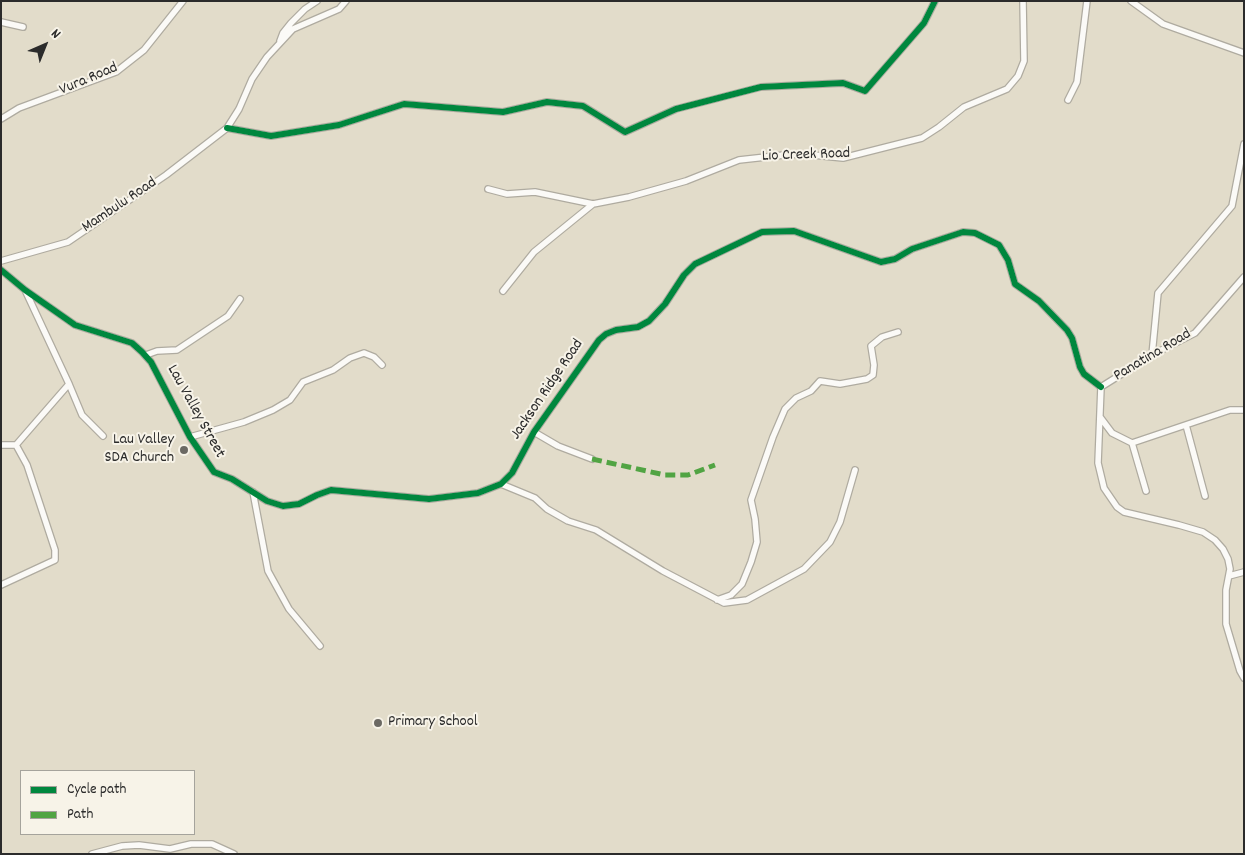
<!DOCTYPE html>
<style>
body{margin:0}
#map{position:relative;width:1245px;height:855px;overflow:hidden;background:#e2dcca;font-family:Dekko,sans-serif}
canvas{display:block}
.frame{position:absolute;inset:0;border:2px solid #2b2b2b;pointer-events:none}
.legend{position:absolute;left:20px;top:770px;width:175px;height:65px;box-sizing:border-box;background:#f7f3e8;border:1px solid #a5a39c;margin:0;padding:6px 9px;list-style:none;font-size:15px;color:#2b2b2b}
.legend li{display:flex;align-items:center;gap:10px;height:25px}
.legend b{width:25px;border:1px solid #a5a39c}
.north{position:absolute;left:20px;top:20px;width:50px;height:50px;-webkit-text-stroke:4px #f7f3e8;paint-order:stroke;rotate:44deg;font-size:14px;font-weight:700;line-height:20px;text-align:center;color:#2b2b2b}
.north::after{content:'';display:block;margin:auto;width:18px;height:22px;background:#2b2b2b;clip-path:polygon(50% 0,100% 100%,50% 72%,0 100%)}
</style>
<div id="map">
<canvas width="1245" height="855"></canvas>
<div class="frame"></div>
<ul class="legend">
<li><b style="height:6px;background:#00873e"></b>Cycle path</li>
<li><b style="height:6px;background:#51a443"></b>Path</li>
</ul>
<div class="north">N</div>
</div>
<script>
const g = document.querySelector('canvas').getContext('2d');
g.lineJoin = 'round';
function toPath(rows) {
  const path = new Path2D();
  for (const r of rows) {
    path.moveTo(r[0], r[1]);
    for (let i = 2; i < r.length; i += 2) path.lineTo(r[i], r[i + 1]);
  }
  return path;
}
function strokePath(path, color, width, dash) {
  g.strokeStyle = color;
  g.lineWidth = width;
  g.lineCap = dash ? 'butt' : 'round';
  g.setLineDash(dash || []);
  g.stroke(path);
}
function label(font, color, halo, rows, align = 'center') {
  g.font = font + ' Dekko,sans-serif';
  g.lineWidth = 4;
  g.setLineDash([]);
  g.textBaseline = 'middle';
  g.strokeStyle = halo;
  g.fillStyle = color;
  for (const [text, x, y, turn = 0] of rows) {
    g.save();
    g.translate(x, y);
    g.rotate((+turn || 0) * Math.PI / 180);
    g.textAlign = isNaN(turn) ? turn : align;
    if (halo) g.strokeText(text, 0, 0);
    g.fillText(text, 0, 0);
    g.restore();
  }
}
const minor = toPath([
 [1131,1,1163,24,1244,53],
 [1,22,23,27],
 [280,41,283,33,291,23,305,9,317,1],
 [1068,100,1077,82,1087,1],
 [1,119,19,108,116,72,144,50,183,1],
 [227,128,271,136,339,125,404,104,503,112,547,102,583,106,625,132,676,109,761,87,843,83,865,91,924,23,935,1],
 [488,189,507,194,535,192,593,204,629,197,686,181,739,160,784,155,803,154,843,158,922,138,939,127,964,107,1007,89,1018,76,1024,61,1023,1],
 [1,261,68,242,166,175,227,128,239,109,252,79,267,57,293,29,339,9,346,1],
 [1,270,25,290,75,325,132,343,142,352,151,362,190,437,214,472,232,479,267,501,283,506,299,504,317,495,331,490,429,499,478,493,501,484,512,473,534,432,599,340,606,334,616,330,638,327,649,321,665,304,684,275,695,264,762,232,794,231,881,262,895,259,912,249,963,232,975,233,999,245,1008,260,1015,284,1039,301,1067,330,1072,338,1080,367,1084,374,1101,387],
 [503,291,534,252,593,204],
 [26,292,69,384,82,415,103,436],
 [146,355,157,351,177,350,228,316,240,299],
 [1152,355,1158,293,1232,206,1244,144],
 [1101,387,1098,463,1104,488,1117,507,1124,512,1179,525,1203,532,1215,540,1223,549,1228,559,1230,569,1226,590,1226,624,1240,671,1244,678],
 [1101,387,1152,355,1195,333,1244,277],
 [1100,417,1112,433,1132,443,1230,410,1244,410],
 [1186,425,1205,496],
 [534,432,558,446,592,459],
 [190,437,244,422,273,410,290,400,303,382,333,370,350,358,364,353,374,357,382,365],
 [1132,443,1146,491],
 [1,445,16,445,27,465,55,550,55,560,1,585],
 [16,445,69,384],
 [501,484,535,498,547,509,568,521,596,530,663,571,724,603,747,600,804,569,830,542,840,522,855,470],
 [253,492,268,571,289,609,320,646],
 [1229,576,1244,572],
 [717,600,731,595,742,584,751,562,757,542,755,519,751,500,773,437,785,409,796,398,811,391,820,381,840,384,867,379,873,375,874,365,871,346,882,337,898,332],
 [92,854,122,846,139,845,170,849,191,844,212,844,234,854]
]);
strokePath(minor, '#afaba0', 8);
strokePath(minor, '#fbfaf7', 5.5);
strokePath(toPath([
 [592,459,665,475,688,475,715,465]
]), '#51a443', 5, [10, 5]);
strokePath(toPath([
 [227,128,271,136,339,125,404,104,503,112,547,102,583,106,625,132,676,109,761,87,843,83,865,91,924,23,935,1],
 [1,270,25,290,75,325,132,343,142,352,151,362,190,437,214,472,232,479,267,501,283,506,299,504,317,495,331,490,429,499,478,493,501,484,512,473,534,432,599,340,606,334,616,330,638,327,649,321,665,304,684,275,695,264,762,232,794,231,881,262,895,259,912,249,963,232,975,233,999,245,1008,260,1015,284,1039,301,1067,330,1072,338,1080,367,1084,374,1101,387]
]), '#00873e', 6);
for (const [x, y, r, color] of [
 [184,450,5,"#6b6963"],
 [378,723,5,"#6b6963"]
]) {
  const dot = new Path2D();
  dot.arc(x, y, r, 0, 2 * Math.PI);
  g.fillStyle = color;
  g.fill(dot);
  strokePath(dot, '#f7f3e8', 2);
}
label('16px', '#2b2b2b', '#f7f3e8', [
 ["Vura Road",89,80,-23],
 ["Lio Creek Road",806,156,-2],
 ["Mambulu Road",120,206,-34],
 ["Panatina Road",1153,356,-31],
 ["Jackson Ridge Road",548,390,-56],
 ["Lau Valley Street",195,412,61]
]);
label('16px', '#2b2b2b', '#f7f3e8', [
 ["Lau Valley",174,441],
 ["SDA Church",174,459],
 ["Primary School",388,723,"left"]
], 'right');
</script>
